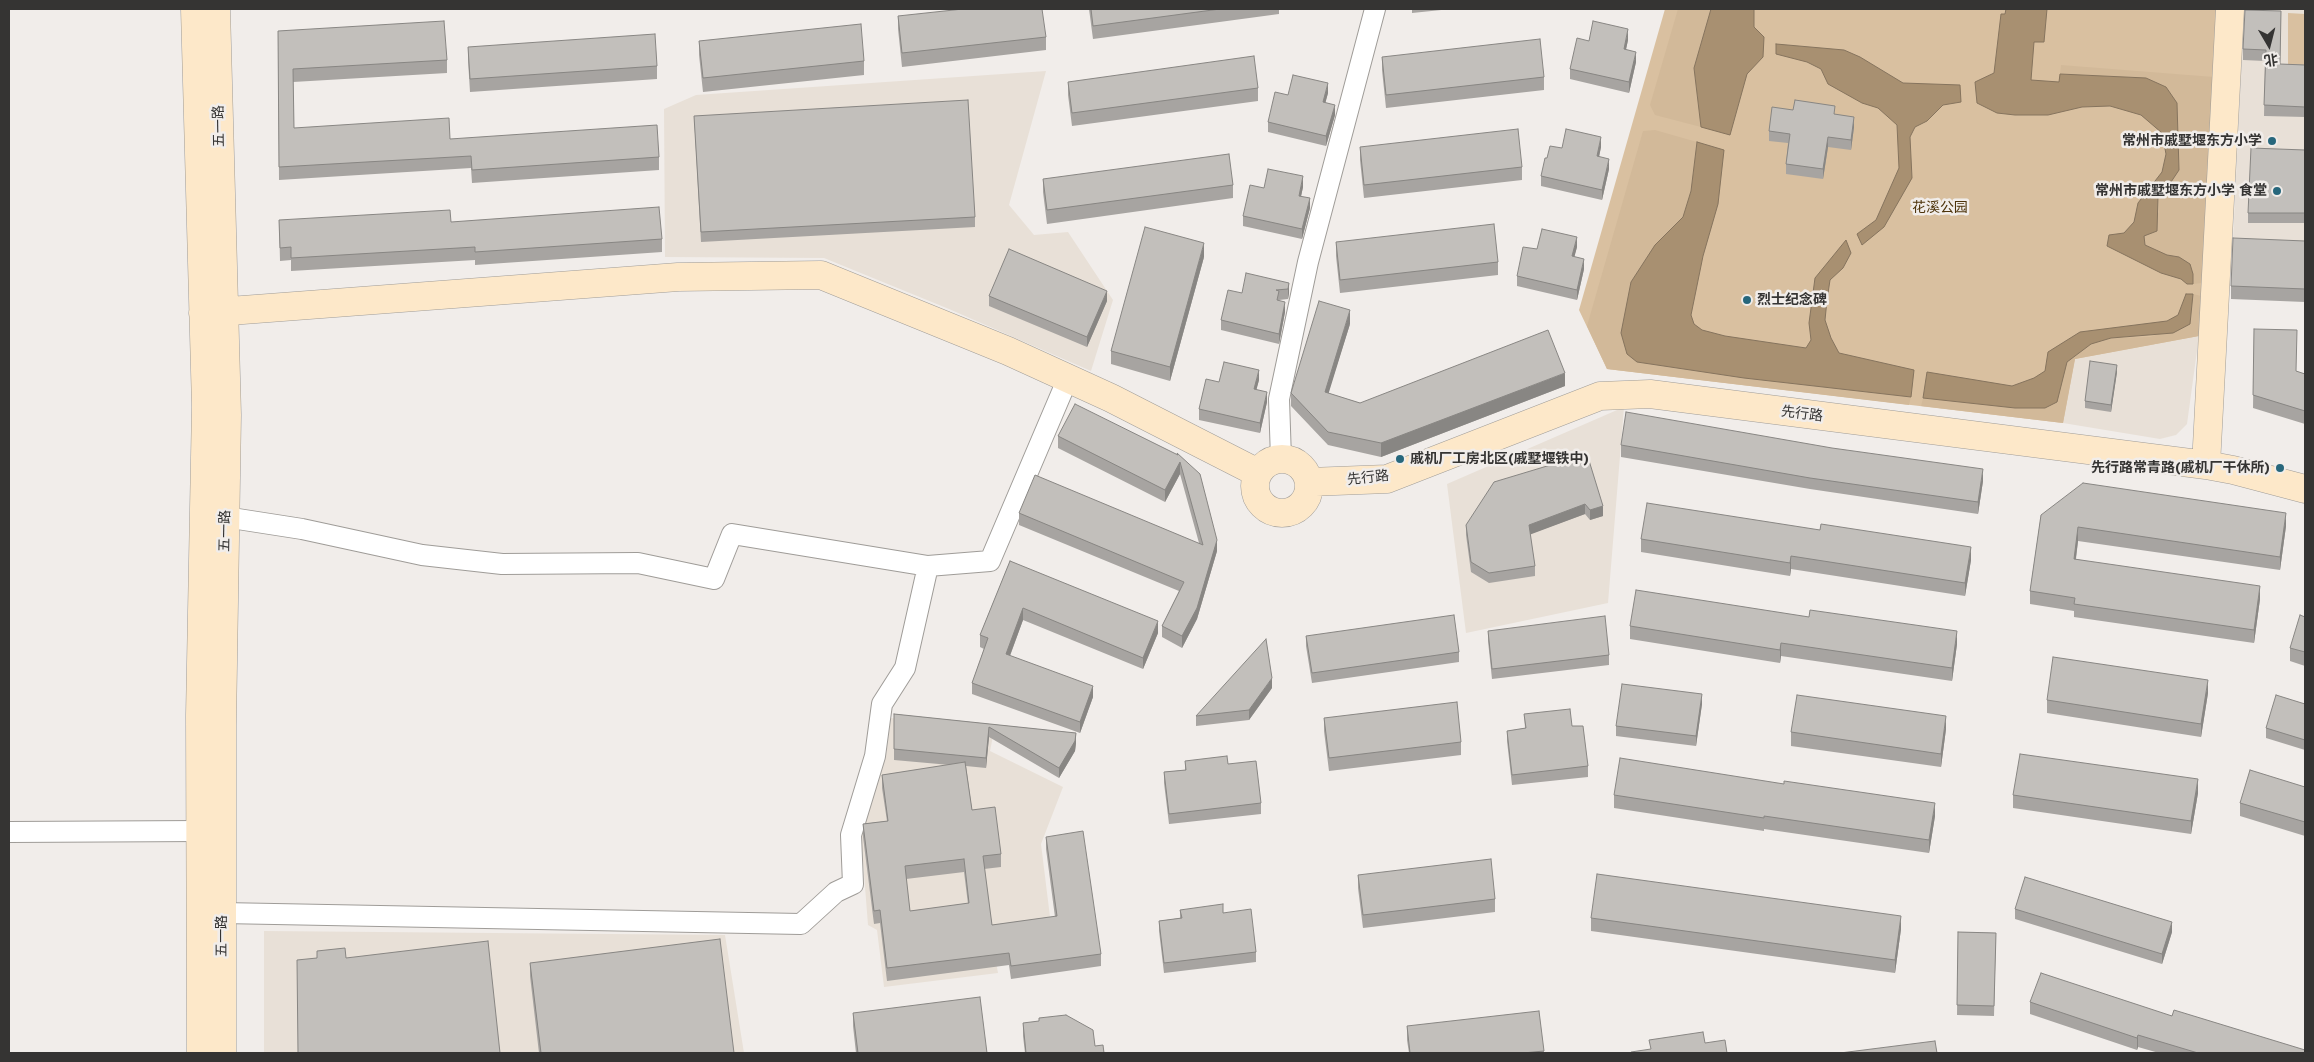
<!DOCTYPE html>
<meta charset="utf-8">
<style>
body{margin:0}
#map{position:relative;width:2314px;height:1062px;overflow:hidden;background:#f1edea;font-family:"Work Sans","Noto Sans SC",sans-serif}
canvas{display:block}
.frame{position:absolute;inset:0;border:10px solid #353433;pointer-events:none}
.north{position:absolute;left:2244px;top:20px;width:50px;height:50px;-webkit-text-stroke:4px #f1edea;paint-order:stroke;rotate:172deg;font-size:14px;font-weight:700;line-height:20px;text-align:center;color:#353433}
.north::after{content:'';display:block;margin:auto;width:18px;height:22px;background:#353433;clip-path:polygon(50% 0,100% 100%,50% 72%,0 100%)}
</style>
<div id="map">
<canvas width="2314" height="1062"></canvas>
<div class="frame"></div>
<div class="north">北</div>
</div>
<script>
const g = document.querySelector('canvas').getContext('2d');
g.lineJoin = 'round';
function fill(path, color) {
  g.fillStyle = color;
  g.fill(path, 'evenodd');
}
function toPath(rows) {
  const path = new Path2D();
  for (const r of rows) {
    if (r.length === 3) {
      path.moveTo(r[0] + r[2], r[1]);
      path.arc(r[0], r[1], r[2], 0, 2 * Math.PI);
      continue;
    }
    path.moveTo(r[0], r[1]);
    for (let i = 2; i < r.length; i += 2) path.lineTo(r[i], r[i + 1]);
  }
  return path;
}
function strokePath(path, color, width, dash) {
  g.strokeStyle = color;
  g.lineWidth = width;
  g.lineCap = dash ? 'butt' : 'round';
  g.setLineDash(dash || []);
  g.stroke(path);
}
function label(font, color, halo, rows, align = 'center') {
  g.font = font + ' "Work Sans","Noto Sans SC",sans-serif';
  g.lineWidth = 5;
  g.setLineDash([]);
  g.textBaseline = 'middle';
  g.strokeStyle = halo;
  g.fillStyle = color;
  for (const [text, x, y, turn = 0] of rows) {
    g.save();
    g.translate(x, y);
    g.rotate((+turn || 0) * Math.PI / 180);
    g.textAlign = isNaN(turn) ? turn : align;
    if (halo) g.strokeText(text, 0, 0);
    g.fillText(text, 0, 0);
    g.restore();
  }
}
fill(toPath([
 [2244,9,2305,9,2305,243,2233,240],
 [1046,71,1009,205,1034,235,1068,232,1113,300,1091,371,949,309,824,258,665,257,664,109,696,95],
 [2199,336,2187,424,2176,435,2160,439,2063,423,2075,359],
 [1624,407,1608,603,1466,633,1447,484],
 [891,718,994,731,990,751,1063,787,1041,844,1051,925,991,934,998,973,884,987,877,930,868,925,861,836,886,756],
 [264,931,725,935,744,1053,264,1053]
]), '#e8e0d7');
fill(toPath([
 [1665,9,2220,9,2199,336,2075,359,2063,423,1607,369,1579,310],
 [2288,13,2305,14,2305,67,2288,67]
]), '#d9c0a0');
fill(toPath([
 [1678,9,1711,9,1694,68,1701,127,1655,115,1650,105],
 [2061,65,2214,77,2202,283,2193,284,2193,274,2179,257,2167,255,2145,245,2144,236,2159,212,2158,196,2167,188,2179,170,2177,103,2166,87,2146,78,2060,74],
 [1655,130,1697,142,1691,191,1683,217,1655,245,1631,282,1744,378,1911,397,1909,405,1607,369,1587,326,1643,131],
 [2193,294,2201,296,2199,336,2075,359,2063,423,1921,406,1923,398,2015,408,2062,380,2067,362,2091,344,2111,338,2150,337,2190,324]
]), '#d2b999');
const water = toPath([
 [1711,9,1754,9,1754,27,1764,37,1763,57,1747,74,1730,135,1701,127,1694,68,1711,9],
 [2006,9,2047,9,2044,42,2034,42,2031,80,2059,82,2060,74,2146,78,2166,87,2177,103,2179,170,2167,188,2158,196,2157,231,2144,236,2145,245,2167,255,2179,257,2190,264,2193,274,2193,284,2187,284,2181,279,2161,273,2107,246,2109,235,2124,233,2134,222,2138,203,2162,172,2166,154,2162,133,2141,115,2110,106,2082,107,2048,115,2015,115,1997,113,1977,103,1975,82,1994,73,2001,14,2005,14,2006,9],
 [1776,44,1844,50,1860,57,1903,83,1960,85,1961,102,1943,105,1927,121,1915,127,1910,137,1912,178,1884,227,1862,245,1857,234,1876,220,1899,168,1897,125,1878,108,1862,103,1828,84,1821,69,1807,62,1776,54,1776,44],
 [1697,142,1724,150,1718,204,1703,256,1691,315,1694,324,1702,330,1725,336,1806,348,1811,340,1809,323,1815,278,1846,240,1851,253,1843,268,1830,280,1827,300,1825,320,1831,338,1839,353,1914,370,1911,397,1744,378,1637,362,1627,354,1621,333,1631,282,1655,245,1683,217,1691,191,1697,142],
 [2186,294,2193,294,2190,324,2173,333,2111,338,2091,344,2067,362,2057,402,2045,408,2015,408,1923,398,1927,372,2012,386,2034,378,2045,371,2048,352,2080,332,2167,321,2178,315,2186,294]
]);
fill(water, '#a89071');
strokePath(water, '#86745e', 1);
const street = toPath([
 [1281,459,1279,399,1308,262,1375,9],
 [225,517,302,529,422,555,502,564,638,563,714,579,732,534,928,566,990,561,1068,378],
 [9,832,201,831],
 [222,913,801,924,836,892,853,884,851,835,875,756,882,704,905,668,928,566]
]);
const secondary = toPath([
 [195,9,206,406,200,715,201,1053],
 [216,9,227,415,222,725,222,1053],
 [203,313,678,277,821,275,1008,351,1111,398,1258,473],
 [1282,486,27],
 [2206,465,2230,9],
 [1309,482,1387,479,1600,396,1650,394,2206,465,2233,470,2305,489]
]);
strokePath(street, '#9f9c98', 22);
strokePath(secondary, '#9f9c98', 29);
strokePath(street, '#fff', 20);
strokePath(secondary, '#fde8c9', 28);
fill(toPath([
 [1089,9,1279,9,1279,14,1093,39],
 [1412,9,1451,9,1412,13],
 [2281,11,2280,64,2305,65,2305,117,2264,116,2265,61,2243,60,2243,49],
 [898,16,1046,37,1046,50,902,67,898,29],
 [278,31,447,60,447,73,293,82,294,128,450,139,659,157,659,170,472,183,471,168,279,180],
 [1628,40,1626,49,1636,62,1629,93,1570,79,1570,69,1589,41],
 [699,41,864,61,864,75,703,92,699,55],
 [468,47,657,66,657,79,470,92,468,60],
 [1382,57,1544,77,1544,90,1386,108,1382,70],
 [1068,82,1258,88,1258,101,1072,126,1068,95],
 [1328,93,1325,103,1335,115,1326,146,1268,132,1268,122,1288,95],
 [1793,110,1835,114,1854,127,1851,150,1828,147,1823,179,1786,174,1786,164,1788,143,1769,141,1769,131],
 [694,116,975,217,975,227,701,242],
 [1360,147,1522,167,1522,180,1364,198,1360,160],
 [1601,147,1599,157,1609,169,1602,200,1541,186,1541,176,1547,158,1562,148],
 [2305,150,2305,223,2248,223,2248,213],
 [1043,179,1233,185,1233,198,1047,224,1043,192],
 [1303,187,1301,196,1310,208,1302,239,1243,226,1243,216,1264,188],
 [279,220,451,222,662,239,662,252,475,265,475,260,291,271,291,260,280,261],
 [2305,241,2305,302,2231,299,2231,286],
 [1336,242,1498,262,1498,275,1340,293,1336,256],
 [1577,247,1574,257,1584,269,1577,300,1517,286,1517,276,1537,249],
 [1204,257,1170,381,1111,364,1111,351],
 [1289,283,1289,293,1288,299,1279,300,1285,312,1279,344,1221,330,1221,320,1242,293],
 [989,296,1107,301,1087,347,989,306],
 [1350,324,1328,393,1360,403,1565,386,1381,457,1328,445,1291,406,1291,393],
 [2254,329,2296,371,2305,374,2305,424,2253,408],
 [2117,372,2111,412,2085,408,2085,401],
 [1259,380,1256,390,1267,402,1260,433,1199,420,1199,409,1219,382],
 [1058,436,1177,455,1177,453,1217,551,1197,619,1182,648,1162,637,1162,626,1179,591,1019,525,1019,513,1199,543,1180,474,1165,502,1058,448],
 [1621,445,1983,481,1978,514,1810,489,1621,457],
 [1587,454,1603,516,1590,520,1585,514,1530,534,1535,566,1535,576,1489,583,1471,572,1466,535,1466,525],
 [2041,515,2286,526,2280,570,2078,541,2076,559,2260,599,2254,643,2074,617,2074,611,2030,604,2030,591],
 [1641,539,1971,560,1965,596,1791,569,1790,576,1641,552],
 [1010,561,1158,633,1143,669,1023,620,1010,656,1093,697,1080,733,972,694,972,683,984,649,980,647,980,635],
 [2305,617,2305,666,2290,661,2290,648],
 [1630,626,1957,644,1952,681,1781,656,1780,663,1630,639],
 [1488,631,1609,655,1609,665,1492,679,1488,641],
 [1306,636,1459,652,1459,662,1312,683,1306,646],
 [1272,688,1249,720,1196,726,1196,716],
 [2208,693,2201,737,2047,713,2047,700],
 [1702,704,1696,746,1616,736,1616,726],
 [2305,704,2305,750,2266,738,2266,728],
 [894,714,1076,733,1076,743,1075,751,1059,778,989,737,986,768,966,766,972,810,1001,854,1001,867,984,869,992,925,1055,917,1046,849,1046,837,1101,954,1101,966,1011,979,1009,965,887,981,880,923,874,924,863,837,863,824,887,821,882,788,882,775,950,765,894,760],
 [964,872,968,904,910,911,906,879],
 [1524,714,1572,726,1588,766,1588,777,1512,785,1507,741,1507,731,1525,728],
 [1324,718,1461,742,1461,755,1329,771,1324,731],
 [1946,729,1941,767,1791,746,1791,732],
 [1185,761,1261,803,1261,814,1169,824,1164,783,1164,772,1185,770],
 [2305,787,2305,836,2240,816,2240,803],
 [2198,793,2191,834,2013,808,2013,795],
 [1614,795,1935,816,1929,853,1764,829,1764,831,1614,808],
 [1358,875,1495,899,1495,912,1363,928,1358,888],
 [2015,909,2172,932,2162,964,2015,919],
 [1180,910,1223,913,1256,952,1256,962,1164,973,1159,931,1159,921,1180,918],
 [1591,918,1901,929,1895,973,1591,931],
 [1958,932,1996,933,1994,1016,1957,1015],
 [530,963,734,1053,539,1053,530,976],
 [2030,1002,2172,1016,2305,1053,2159,1053,2138,1047,2137,1050,2030,1014],
 [853,1013,987,1053,856,1053,853,1026],
 [1023,1023,1104,1053,1025,1053,1023,1036],
 [1407,1026,1544,1051,1544,1053,1409,1053,1407,1040]
]), '#a7a4a1');
fill(toPath([
 [1628,29,1628,40,1624,59,1624,49],
 [1636,52,1636,62,1629,93,1629,82],
 [1328,83,1328,93,1323,112,1323,102],
 [1335,105,1335,115,1326,146,1326,136],
 [1854,117,1854,127,1851,150,1851,140],
 [1601,137,1601,147,1597,166,1597,156],
 [1828,137,1828,147,1823,179,1823,169],
 [1609,159,1609,169,1602,200,1602,190],
 [1303,176,1303,187,1299,206,1299,196],
 [1310,198,1310,208,1302,239,1302,229],
 [1577,237,1577,247,1572,266,1572,256],
 [1204,243,1204,257,1170,381,1170,367],
 [1584,259,1584,269,1577,300,1577,290],
 [1289,283,1289,293,1288,299,1288,289],
 [1107,291,1107,301,1087,347,1087,337],
 [1285,302,1285,312,1279,344,1279,334],
 [1350,310,1350,324,1325,405,1325,392],
 [2117,365,2117,372,2111,412,2111,405],
 [1259,370,1259,380,1254,399,1254,389],
 [1565,373,1565,386,1381,457,1381,443],
 [1267,392,1267,402,1260,433,1260,423],
 [1180,462,1180,474,1165,502,1165,490],
 [1983,469,1983,481,1978,514,1978,502],
 [1585,504,1585,514,1529,535,1529,525],
 [1603,506,1603,516,1590,520,1590,510],
 [2286,513,2286,526,2280,570,2280,557],
 [2078,527,2078,541,2074,572,2074,559],
 [1217,540,1217,551,1197,619,1182,648,1182,636],
 [1971,547,1971,560,1965,596,1965,583],
 [1791,556,1791,569,1790,576,1790,563],
 [2260,586,2260,599,2254,643,2254,630],
 [1023,608,1023,620,1006,666,1006,654],
 [1158,621,1158,633,1143,669,1143,658],
 [1957,631,1957,644,1952,681,1952,668],
 [1781,643,1781,656,1780,663,1780,650],
 [1272,678,1272,688,1249,720,1249,710],
 [2208,680,2208,693,2201,737,2201,724],
 [1093,686,1093,697,1080,733,1080,722],
 [1702,694,1702,704,1696,746,1696,736],
 [1946,716,1946,729,1941,767,1941,754],
 [989,727,989,737,986,768,986,758],
 [1076,733,1076,743,1075,751,1059,778,1059,768],
 [2198,779,2198,793,2191,834,2191,821],
 [1935,803,1935,816,1929,853,1929,840],
 [1901,916,1901,929,1895,973,1895,960],
 [2172,922,2172,932,2162,964,2162,954],
 [2138,1035,2138,1047,2137,1050,2137,1038]
]), '#888683');
const building = toPath([
 [963,9,1042,9,1046,37,902,53,898,16,963,9],
 [1091,9,1220,9,1093,26,1091,9],
 [2245,10,2281,11,2280,64,2305,65,2305,107,2264,105,2266,50,2243,49,2245,10],
 [444,21,447,60,293,69,294,128,449,118,450,139,657,125,659,157,472,170,471,156,279,167,278,31,444,21],
 [1593,21,1628,29,1624,49,1636,52,1629,82,1570,69,1577,38,1589,41,1593,21],
 [861,24,864,61,703,78,699,41,861,24],
 [655,34,657,66,470,79,468,47,655,34],
 [1540,39,1544,77,1386,95,1382,57,1540,39],
 [1254,56,1258,88,1072,113,1068,82,1254,56],
 [1293,75,1328,83,1323,102,1335,105,1326,136,1268,122,1275,92,1288,95,1293,75],
 [968,100,975,217,701,232,694,116,968,100],
 [1795,100,1835,106,1834,114,1854,117,1851,140,1828,137,1823,169,1786,164,1790,134,1769,131,1772,107,1793,110,1795,100],
 [1518,129,1522,167,1364,185,1360,147,1518,129],
 [1566,129,1601,137,1597,156,1609,159,1602,190,1541,176,1545,158,1547,158,1550,146,1562,148,1566,129],
 [2251,148,2305,150,2305,213,2248,213,2251,148],
 [1229,154,1233,185,1047,210,1043,179,1229,154],
 [1268,169,1303,176,1299,196,1310,198,1302,229,1243,216,1250,185,1264,188,1268,169],
 [659,207,662,239,475,252,475,247,291,258,291,247,280,248,279,220,450,210,451,222,659,207],
 [1494,224,1498,262,1340,280,1336,242,1494,224],
 [1145,227,1204,243,1170,367,1111,351,1145,227],
 [1542,229,1577,237,1572,256,1584,259,1577,290,1517,276,1523,247,1537,249,1542,229],
 [2233,238,2305,241,2305,289,2231,286,2233,238],
 [1009,249,1107,291,1087,337,989,296,1009,249],
 [1246,273,1289,283,1288,289,1276,290,1279,291,1277,300,1285,302,1279,334,1221,320,1228,290,1242,293,1246,273],
 [1319,301,1350,310,1325,392,1360,403,1548,330,1565,373,1381,443,1328,432,1291,393,1319,301],
 [2254,329,2297,330,2296,371,2305,374,2305,411,2253,395,2254,329],
 [2090,361,2117,365,2111,405,2085,401,2090,361],
 [1224,362,1259,370,1254,389,1267,392,1260,423,1199,409,1206,379,1219,382,1224,362],
 [1075,404,1178,455,1177,453,1200,474,1217,540,1197,608,1182,636,1162,626,1184,582,1019,513,1035,475,1203,545,1180,462,1165,490,1058,436,1075,404],
 [1626,412,1832,448,1983,469,1978,502,1810,478,1621,445,1626,412],
 [1587,454,1603,506,1590,510,1585,504,1529,525,1535,566,1489,573,1471,562,1466,525,1494,482,1587,454],
 [2083,483,2286,513,2280,557,2078,527,2074,559,2260,586,2254,630,2074,604,2075,598,2030,591,2041,515,2083,483],
 [1647,503,1820,530,1821,524,1971,547,1965,583,1791,556,1790,563,1641,539,1647,503],
 [1010,561,1158,621,1143,658,1023,608,1006,654,1093,686,1080,722,972,683,988,638,980,635,1010,561],
 [1636,590,1809,617,1810,610,1957,631,1952,668,1781,643,1780,650,1630,626,1636,590],
 [1454,615,1459,652,1312,673,1306,636,1454,615],
 [2300,615,2305,617,2305,652,2290,648,2300,615],
 [1605,616,1609,655,1492,669,1488,631,1605,616],
 [1266,639,1272,678,1249,710,1196,716,1266,639],
 [2053,657,2208,680,2201,724,2047,700,2053,657],
 [1622,684,1702,694,1696,736,1616,726,1622,684],
 [1797,695,1946,716,1941,754,1791,732,1797,695],
 [2276,695,2305,704,2305,740,2266,728,2276,695],
 [1457,702,1461,742,1329,758,1324,718,1457,702],
 [1570,709,1572,726,1583,726,1588,766,1512,775,1507,731,1526,728,1524,714,1570,709],
 [894,714,1076,733,1075,741,1059,768,989,727,986,758,894,749,894,714],
 [2020,754,2198,779,2191,821,2013,795,2020,754],
 [1227,756,1228,764,1256,761,1261,803,1169,814,1164,772,1186,770,1185,761,1227,756],
 [1620,758,1784,784,1784,781,1935,803,1929,840,1764,816,1764,818,1614,795,1620,758],
 [965,762,972,810,995,807,1001,854,983,856,992,925,1057,916,1046,837,1083,831,1101,954,1011,966,1009,953,887,968,880,910,874,911,863,824,888,821,882,775,965,762],
 [964,859,969,903,910,911,905,866,964,859],
 [2250,770,2305,787,2305,822,2240,803,2250,770],
 [1491,859,1495,899,1363,915,1358,875,1491,859],
 [1597,874,1901,916,1895,960,1591,918,1597,874],
 [2025,877,2172,922,2162,954,2015,909,2025,877],
 [1223,904,1223,913,1251,909,1256,952,1164,963,1159,921,1182,918,1180,910,1223,904],
 [1958,932,1996,933,1994,1006,1957,1005,1958,932],
 [720,939,734,1053,541,1053,530,963,720,939],
 [488,941,500,1053,298,1053,297,960,317,958,317,951,345,948,346,958,488,941],
 [2041,973,2172,1016,2174,1010,2305,1050,2305,1053,2198,1053,2138,1035,2137,1038,2030,1002,2041,973],
 [980,997,987,1053,858,1053,853,1013,980,997],
 [1539,1011,1544,1051,1523,1053,1410,1053,1407,1026,1539,1011],
 [1066,1015,1093,1030,1095,1046,1103,1045,1104,1053,1026,1053,1023,1023,1039,1021,1039,1018,1066,1015],
 [1703,1032,1705,1043,1725,1040,1727,1053,1631,1053,1631,1052,1651,1049,1649,1040,1703,1032],
 [1935,1041,1937,1053,1840,1053,1935,1041]
]);
fill(building, '#c2bfbb');
strokePath(building, '#888683', 1);
for (const [x, y, r, color] of [
 [2272,141,5,"#27677c"],
 [2277,191,5,"#27677c"],
 [1747,300,5,"#27677c"],
 [1400,459,5,"#27677c"],
 [2280,468,5,"#27677c"]
]) {
  const dot = new Path2D();
  dot.arc(x, y, r, 0, 2 * Math.PI);
  g.fillStyle = color;
  g.fill(dot);
  strokePath(dot, '#f1edea', 2);
}
label('14px', '#353433', '#f1edea', [
 ["五一路",219,126,-91],
 ["先行路",1802,414,7],
 ["先行路",1368,478,-6],
 ["五一路",225,531,-89],
 ["五一路",222,936,-90]
]);
label('bold 14px', '#353433', '#f1edea', [
 ["常州市戚墅堰东方小学",2262,141],
 ["常州市戚墅堰东方小学 食堂",2267,191],
 ["烈士纪念碑",1757,300,"left"],
 ["戚机厂工房北区(戚墅堰铁中)",1410,459,"left"],
 ["先行路常青路(戚机厂干休所)",2270,468]
], 'right');
label('14px', '#4d330a', '#f1edea', [
 ["花溪公园",1940,208]
]);
</script>
